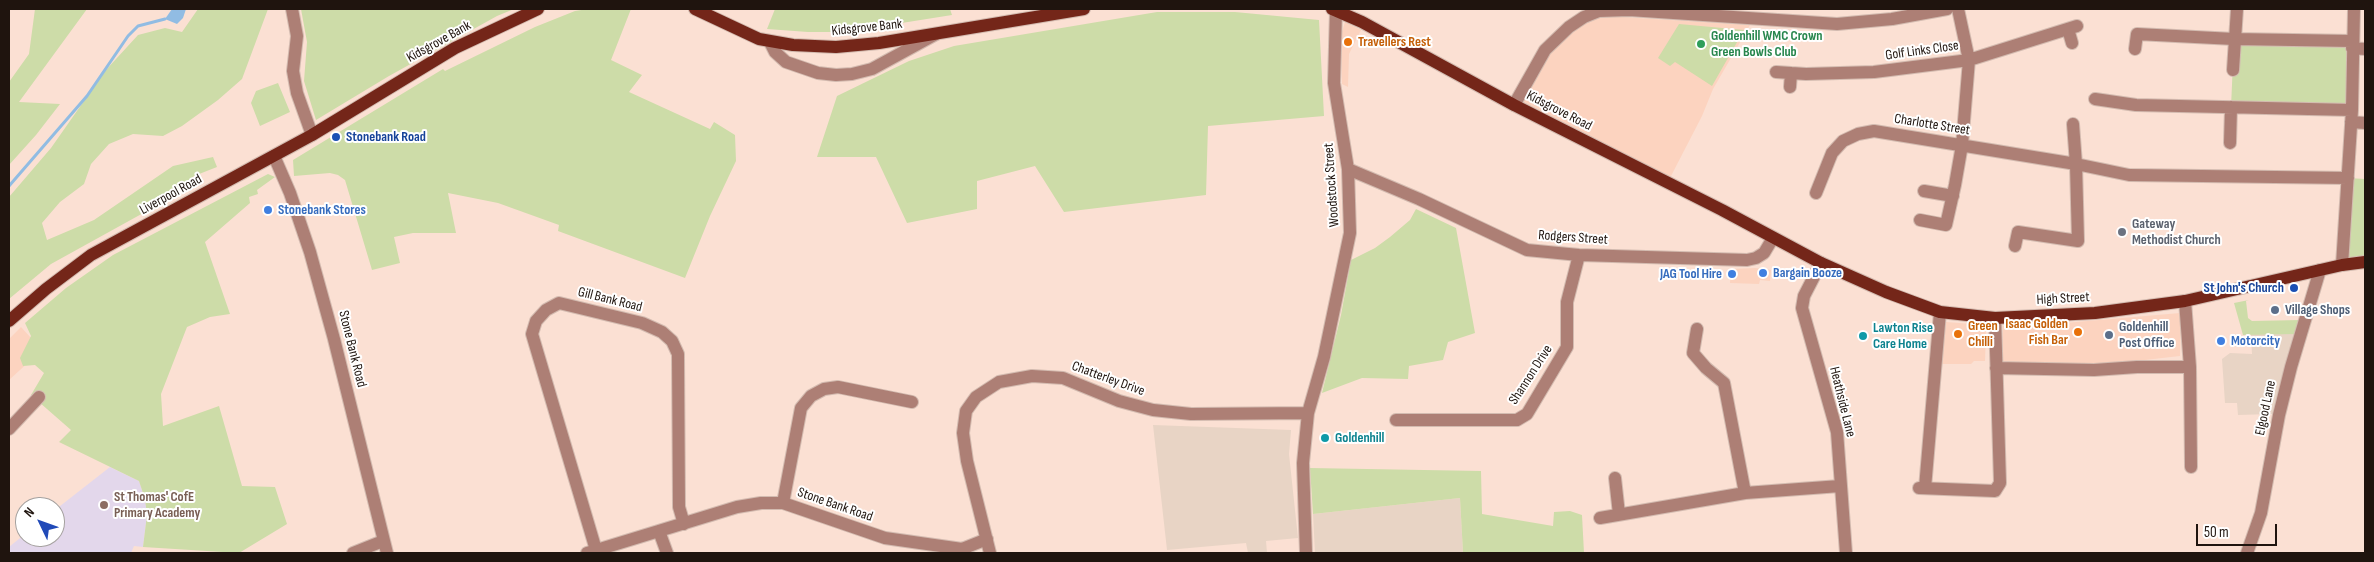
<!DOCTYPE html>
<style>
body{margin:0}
#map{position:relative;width:2374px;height:562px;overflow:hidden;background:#fbe0d3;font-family:"Sofia Sans Condensed",sans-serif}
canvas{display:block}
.frame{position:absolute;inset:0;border:10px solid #1f140e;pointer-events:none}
.north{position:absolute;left:15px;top:497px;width:50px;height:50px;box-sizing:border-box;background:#fff;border:1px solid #a5a19f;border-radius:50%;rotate:312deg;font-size:14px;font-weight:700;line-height:20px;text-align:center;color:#1f140e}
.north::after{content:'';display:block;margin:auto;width:18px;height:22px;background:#214ab8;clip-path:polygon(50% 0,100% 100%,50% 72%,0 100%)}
.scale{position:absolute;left:2196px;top:524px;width:81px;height:22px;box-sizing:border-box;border:2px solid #1f140e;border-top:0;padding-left:6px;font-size:15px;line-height:18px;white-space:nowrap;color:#1f140e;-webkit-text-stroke:4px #fff;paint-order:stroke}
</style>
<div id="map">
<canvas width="2374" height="562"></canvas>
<div class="frame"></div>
<div class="north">N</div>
<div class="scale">50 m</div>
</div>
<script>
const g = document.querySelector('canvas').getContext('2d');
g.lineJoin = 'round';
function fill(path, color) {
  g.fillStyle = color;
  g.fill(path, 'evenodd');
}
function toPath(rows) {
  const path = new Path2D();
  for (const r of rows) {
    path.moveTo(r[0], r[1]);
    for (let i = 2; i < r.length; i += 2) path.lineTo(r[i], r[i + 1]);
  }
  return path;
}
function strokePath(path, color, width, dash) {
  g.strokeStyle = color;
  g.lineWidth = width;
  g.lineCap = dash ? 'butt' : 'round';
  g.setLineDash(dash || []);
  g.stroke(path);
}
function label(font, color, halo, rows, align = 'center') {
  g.font = font + ' "Sofia Sans Condensed",sans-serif';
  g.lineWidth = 4;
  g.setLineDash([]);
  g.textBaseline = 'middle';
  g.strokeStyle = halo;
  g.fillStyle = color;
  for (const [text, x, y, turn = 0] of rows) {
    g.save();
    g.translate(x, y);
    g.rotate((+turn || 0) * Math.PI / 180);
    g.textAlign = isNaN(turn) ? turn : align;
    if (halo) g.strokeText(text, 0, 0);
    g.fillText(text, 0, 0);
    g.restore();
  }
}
fill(toPath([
 [1606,16,1750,25,1713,89,1702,116,1671,176,1661,174,1520,103,1549,51,1579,27,1593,19],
 [1345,22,1361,30,1349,54,1348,87,1342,84,1341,35],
 [1755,268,1771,270,1770,281,1760,280,1759,284,1730,283,1731,269],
 [2180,313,2181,314,2180,356,2083,367,2002,363,2003,326,2030,326],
 [1946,322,1973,324,1982,326,1986,332,1985,361,1974,361,1971,364,1941,364],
 [21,327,42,350,9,380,9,339]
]), '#fcd3bf');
fill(toPath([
 [2284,333,2296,334,2272,414,2238,415,2237,403,2225,403,2222,359,2230,353,2252,354,2251,334],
 [1153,425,1291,430,1289,454,1298,538,1266,541,1267,553,1248,553,1246,543,1167,550],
 [1460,498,1463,553,1315,553,1313,514]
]), '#e8d4c5');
fill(toPath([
 [110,467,139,481,145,499,147,515,143,547,134,546,131,553,9,553,9,547,25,534,25,537,55,537,55,510]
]), '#e3d7eb');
fill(toPath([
 [35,9,87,9,19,102,60,104,36,135,9,165,9,82,29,54],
 [198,9,268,9,242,79,218,100,182,126,163,136,133,134,109,144,91,164,84,184,60,202,42,223,47,240,94,220,173,166,213,157,217,167,194,176,165,201,51,264,9,299,9,197,51,148,105,71,138,35,165,28,182,32],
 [301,9,514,9,497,16,389,76,316,120,304,81,307,42],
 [588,9,631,9,611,60,642,75,629,92,710,129,714,122,735,135,736,161,710,216,685,278,558,231,559,225,498,203,448,193,456,233,413,233,394,237,400,263,372,270,345,180,338,175,330,173,294,176,293,160,443,69,445,71,535,27,575,11],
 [775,9,950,9,952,15,845,32,808,32,767,29],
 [1157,12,1235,12,1319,20,1324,116,1208,126,1206,195,1064,212,1035,166,977,181,977,209,907,223,876,157,817,157,837,96,909,61,954,46],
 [1679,24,1744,30,1712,86,1675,62,1670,66,1658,58],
 [2234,39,2352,41,2352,110,2231,107],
 [278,83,290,112,260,126,251,103,256,91],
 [268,174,275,177,257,190,258,194,249,197,250,203,205,242,230,314,210,317,187,327,161,394,163,426,219,406,242,486,275,487,287,524,239,553,143,547,147,515,145,499,139,481,59,442,71,430,31,395,44,373,35,365,23,366,20,358,31,336,25,323,66,288,113,255],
 [2348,178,2365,179,2365,259,2343,261],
 [1416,209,1456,228,1475,333,1448,342,1443,360,1409,366,1408,379,1362,378,1322,393,1341,315,1351,260,1375,248,1390,237,1410,220],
 [2249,300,2246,301,2248,318,2252,321,2301,320,2296,334,2243,335,2234,303],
 [1310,468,1481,471,1482,514,1553,526,1554,512,1570,511,1582,515,1584,553,1463,553,1460,498,1313,514]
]), '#cddca8');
fill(toPath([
 [172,9,186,9,183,18,177,24,165,19]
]), '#91bce3');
strokePath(toPath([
 [9,186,87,96,128,36,138,26,165,19]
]), '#91bce3', 3);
const street = toPath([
 [292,9,297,36,293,71,297,93,312,135],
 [2068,29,2072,43],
 [770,42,775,52,786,62,818,73,836,75,852,74,872,69,936,34],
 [2352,48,2365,49],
 [2135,49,2137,34,2234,39,2352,41],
 [2233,70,2237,9],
 [1776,72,1806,74,1874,72,1969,60,2077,26],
 [1790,87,1791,73],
 [2095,99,2136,105,2352,110],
 [1514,105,1545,50,1569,27,1584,17,1599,11,1629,10,1837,24,1892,19,1947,9],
 [2351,122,2365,123],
 [2230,143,2231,107],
 [274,156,290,193,310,252,334,339,387,553],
 [1348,169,1419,199,1527,250,1579,255,1747,260,1756,258,1764,253,1773,238],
 [1924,191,1953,196],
 [1816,193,1832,153,1843,141,1858,134,1874,131,2076,164,2129,175,2348,178],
 [1920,220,1946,225,1955,185,1962,145,1969,60,1958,9],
 [2015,246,2018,232,2078,241,2076,164,2073,124],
 [1821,263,1804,296,1802,308,1837,432,1846,553],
 [2342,265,2352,110,2354,9],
 [2185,301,2190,367,2191,467],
 [1697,329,1693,353,1706,368,1724,383,1745,493],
 [1996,368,2094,370,2137,367,2190,367],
 [1396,420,1517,420,1527,414,1567,347,1567,302,1579,255],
 [9,429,39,397],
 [1615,478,1619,514],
 [1919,488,1995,491,2000,483,1995,318],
 [1925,488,1940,312],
 [783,503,801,408,811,396,824,389,838,387,912,402],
 [1600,518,1745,493,1840,486],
 [659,531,667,553],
 [596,550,532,334,536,321,546,310,559,303,642,323,662,332,672,341,678,354,679,507,684,524],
 [353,553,383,541],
 [587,553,737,507,761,503,783,503,885,538,962,549,987,539],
 [990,553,967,461,963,433,966,411,976,397,999,382,1032,376,1063,378,1119,401,1153,410,1191,414,1308,413],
 [1306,553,1303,463,1308,413,1324,357,1350,233,1348,169,1334,83,1336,10],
 [2247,553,2261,513,2279,415,2291,367,2320,270]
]);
const primary = toPath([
 [695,9,759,39,793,45,836,47,879,43,1084,9],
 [1332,9,1362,22,1514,105,1722,210,1821,263,1886,292,1940,312,1995,318,2095,313,2185,301,2342,265,2365,262],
 [9,321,46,289,91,255,312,135,455,48,538,9]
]);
strokePath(street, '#d3bbb0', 14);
strokePath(primary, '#d3bbb0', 14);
strokePath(street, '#ad7f75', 12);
strokePath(primary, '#742619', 12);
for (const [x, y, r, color] of [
 [1348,42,5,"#e8710a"],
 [1701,44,5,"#2e9e5b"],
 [336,137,5,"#1a4fb4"],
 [268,210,5,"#3f7fe0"],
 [2122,232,5,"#6b7280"],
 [1763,273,5,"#3f7fe0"],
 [1732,274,5,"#3f7fe0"],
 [2294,288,5,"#1a4fb4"],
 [2275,310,5,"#5c6f8a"],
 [2078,332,5,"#e8710a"],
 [1958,334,5,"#e8710a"],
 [2109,335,5,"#5c6f8a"],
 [1863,336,5,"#0f9aa8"],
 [2221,341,5,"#3f7fe0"],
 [1325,438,5,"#0f9aa8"],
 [104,505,5,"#8d6e63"]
]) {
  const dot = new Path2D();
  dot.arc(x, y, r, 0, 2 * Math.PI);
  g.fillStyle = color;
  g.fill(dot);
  strokePath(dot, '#fff', 2);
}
label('14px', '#1f140e', '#fff', [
 ["Kidsgrove Bank",867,28,-6],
 ["Kidsgrove Bank",439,42,-29],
 ["Golf Links Close",1922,51,-8],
 ["Kidsgrove Road",1559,111,27],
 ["Charlotte Street",1932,125,9],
 ["Woodstock Street",1332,185,-94],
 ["Liverpool Road",171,195,-29],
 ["Rodgers Street",1573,238,4],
 ["High Street",2063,299,-3],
 ["Gill Bank Road",610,300,14],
 ["Stone Bank Road",352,349,76],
 ["Shannon Drive",1531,375,-57],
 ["Chatterley Drive",1108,379,20],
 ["Heathside Lane",1842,402,76],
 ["Elgood Lane",2266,408,-78],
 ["Stone Bank Road",835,505,19]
]);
label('bold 14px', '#27864d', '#fff', [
 ["Goldenhill WMC Crown",1711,36],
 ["Green Bowls Club",1711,52]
], 'left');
label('bold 14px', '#c56008', '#fff', [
 ["Travellers Rest",1358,42],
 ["Isaac Golden",2068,324,"right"],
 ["Fish Bar",2068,340,"right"],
 ["Green",1968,326],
 ["Chilli",1968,342]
], 'left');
label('bold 14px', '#164399', '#fff', [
 ["Stonebank Road",346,137],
 ["St John's Church",2284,288,"right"]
], 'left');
label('bold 14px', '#366cbe', '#fff', [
 ["Stonebank Stores",278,210],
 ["Bargain Booze",1773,273],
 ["JAG Tool Hire",1722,274,"right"],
 ["Motorcity",2231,341]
], 'left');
label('bold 14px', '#5b616d', '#fff', [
 ["Gateway",2132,224],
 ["Methodist Church",2132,240]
], 'left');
label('bold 14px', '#4e5e75', '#fff', [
 ["Village Shops",2285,310],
 ["Goldenhill",2119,327],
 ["Post Office",2119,343]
], 'left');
label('bold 14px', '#0d838f', '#fff', [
 ["Lawton Rise",1873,328],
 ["Care Home",1873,344],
 ["Goldenhill",1335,438]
], 'left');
label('bold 14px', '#785e54', '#fff', [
 ["St Thomas' CofE",114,497],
 ["Primary Academy",114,513]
], 'left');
</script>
